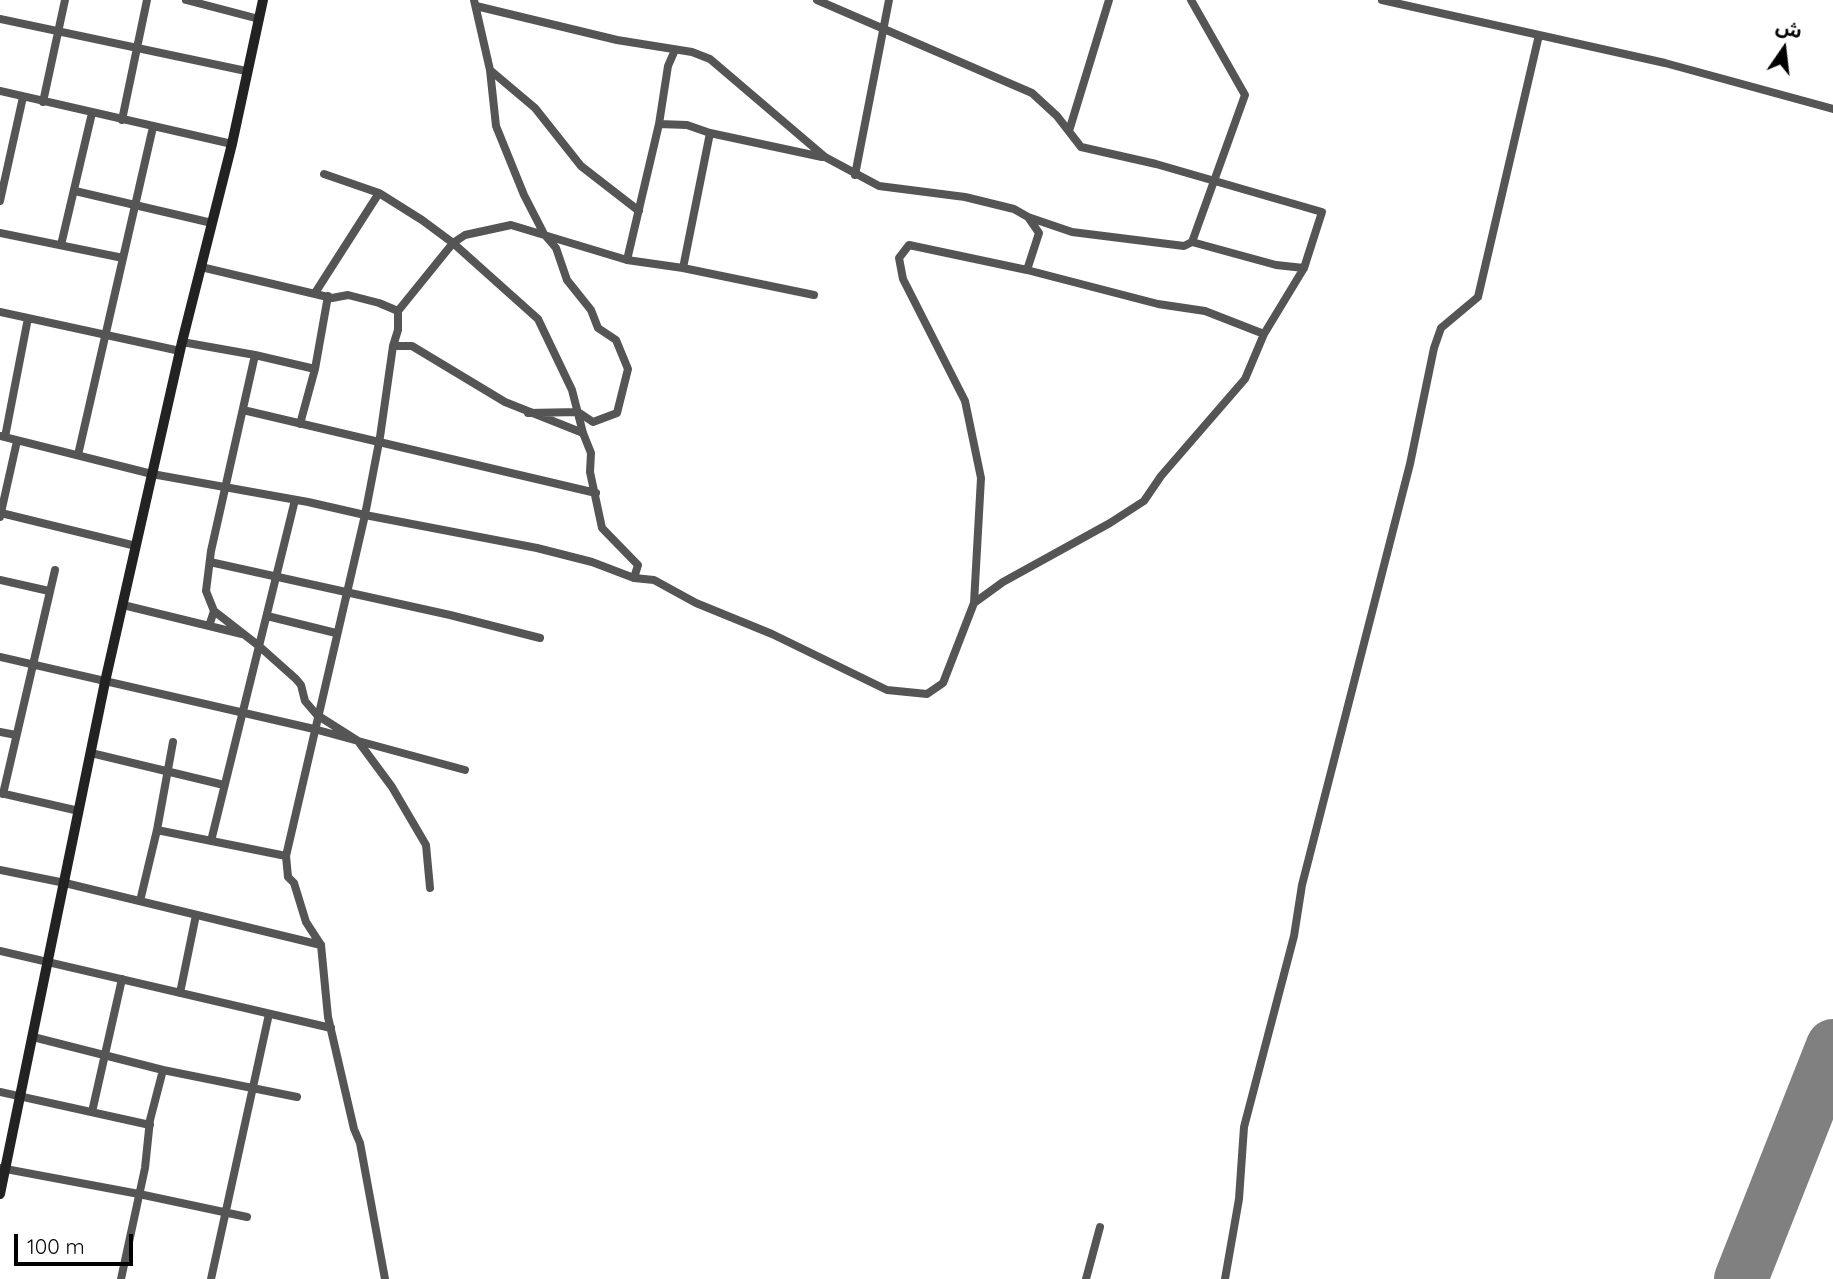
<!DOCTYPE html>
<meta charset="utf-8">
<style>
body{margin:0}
#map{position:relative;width:1833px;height:1279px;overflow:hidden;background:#fff;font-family:Quicksand,"Noto Sans Arabic",sans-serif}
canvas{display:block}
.north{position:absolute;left:1749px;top:14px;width:70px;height:70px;-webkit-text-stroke:5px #fff;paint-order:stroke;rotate:14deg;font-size:19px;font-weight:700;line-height:28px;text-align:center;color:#000}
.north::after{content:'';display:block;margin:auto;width:24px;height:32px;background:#000;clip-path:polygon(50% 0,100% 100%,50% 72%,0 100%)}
.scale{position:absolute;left:14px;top:1234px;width:119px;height:32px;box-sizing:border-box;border:4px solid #000;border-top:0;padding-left:9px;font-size:21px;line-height:24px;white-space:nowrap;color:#000;-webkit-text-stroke:5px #fff;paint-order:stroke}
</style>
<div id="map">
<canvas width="1833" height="1279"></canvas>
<div class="north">ش</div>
<div class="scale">100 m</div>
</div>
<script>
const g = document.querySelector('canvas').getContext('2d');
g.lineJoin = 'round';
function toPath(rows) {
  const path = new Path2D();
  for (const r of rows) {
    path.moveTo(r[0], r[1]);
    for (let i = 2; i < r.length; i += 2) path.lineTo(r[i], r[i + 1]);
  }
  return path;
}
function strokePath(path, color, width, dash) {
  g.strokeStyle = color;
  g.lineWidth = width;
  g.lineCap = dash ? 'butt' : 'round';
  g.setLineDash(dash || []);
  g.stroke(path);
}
strokePath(toPath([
 [1741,1279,1833,1046]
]), '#808080', 54);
strokePath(toPath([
 [186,0,259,19],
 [474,0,490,70,535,108,581,166,639,211],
 [1382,0,1665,63,1833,109],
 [476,6,617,40,692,52,710,59,825,157,879,186,965,197,1014,209,1028,217,1072,232,1184,246,1192,242,1245,95,1191,0],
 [0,19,246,71],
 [490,70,496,126,524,195,544,234,556,248,567,280,591,310,598,328,616,340,628,369,617,413,593,422,578,412,528,413],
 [0,91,232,144],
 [43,102,65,0],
 [122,120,147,0],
 [659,124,687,125,710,133,822,157],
 [1069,131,1109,0],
 [324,174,379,193,422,220,453,243,538,319,572,390,583,433,591,453,590,472,602,528,638,565,634,578],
 [855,175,889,0],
 [75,191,212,223],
 [0,201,23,97],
 [0,233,123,258],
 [1192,242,1276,265,1304,268],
 [61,245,92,113],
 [627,260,659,124,668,66,675,50],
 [201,267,332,298,348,295,379,303,398,311,398,330,393,346,380,437,365,515,286,856,288,877,294,883,306,922,321,945,328,1017,354,1129,360,1143,385,1279],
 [683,268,710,133],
 [1027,270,1039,233,1028,217],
 [315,293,379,193],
 [398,311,453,243,465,235,511,225,627,260,683,268,814,295],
 [0,312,180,351],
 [182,342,255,355,315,369],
 [393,346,412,346,505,402,583,433],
 [243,410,596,493],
 [300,424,315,369,328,296],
 [0,436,152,474,308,502,365,515,537,548,592,562,634,578,654,580,696,603,772,634,887,690,927,694,943,683,974,603,1003,582,1110,523,1144,501,1161,476,1245,379,1264,334,1304,268,1322,212,1156,164,1081,147,1057,116,1032,93,817,0],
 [5,437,28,318],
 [78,455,153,127],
 [1,513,136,546],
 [0,517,17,441],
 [210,562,450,615,540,638],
 [0,580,49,591],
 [974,603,981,478,965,401,903,279,899,258,909,245,1027,270,1158,304,1205,311,1264,334],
 [123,605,242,634],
 [214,611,259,646,296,679,301,685,305,701,317,715,358,741,392,787,426,845,430,888],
 [267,616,336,633],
 [209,626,214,611,206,591,211,551,255,355],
 [0,657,314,729,465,770],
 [0,732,16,735],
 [91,753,224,785],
 [0,793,79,811],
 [3,794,55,570],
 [157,830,286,856],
 [211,841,295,500],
 [0,870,65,883,321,945],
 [140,901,157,830,173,742],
 [0,951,331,1028],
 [180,993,196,915],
 [33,1037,163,1070,297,1097],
 [0,1092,150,1125],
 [92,1112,122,979],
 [0,1168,139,1194,247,1217],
 [121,1279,145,1168,150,1120,163,1070],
 [211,1279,269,1014],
 [1086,1279,1100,1227],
 [1225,1279,1239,1199,1244,1127,1294,936,1302,885,1410,464,1434,348,1441,328,1478,297,1539,35]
]), '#555', 8);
strokePath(toPath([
 [0,1194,105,682,182,342,232,144,263,0]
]), '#222', 10);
</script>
